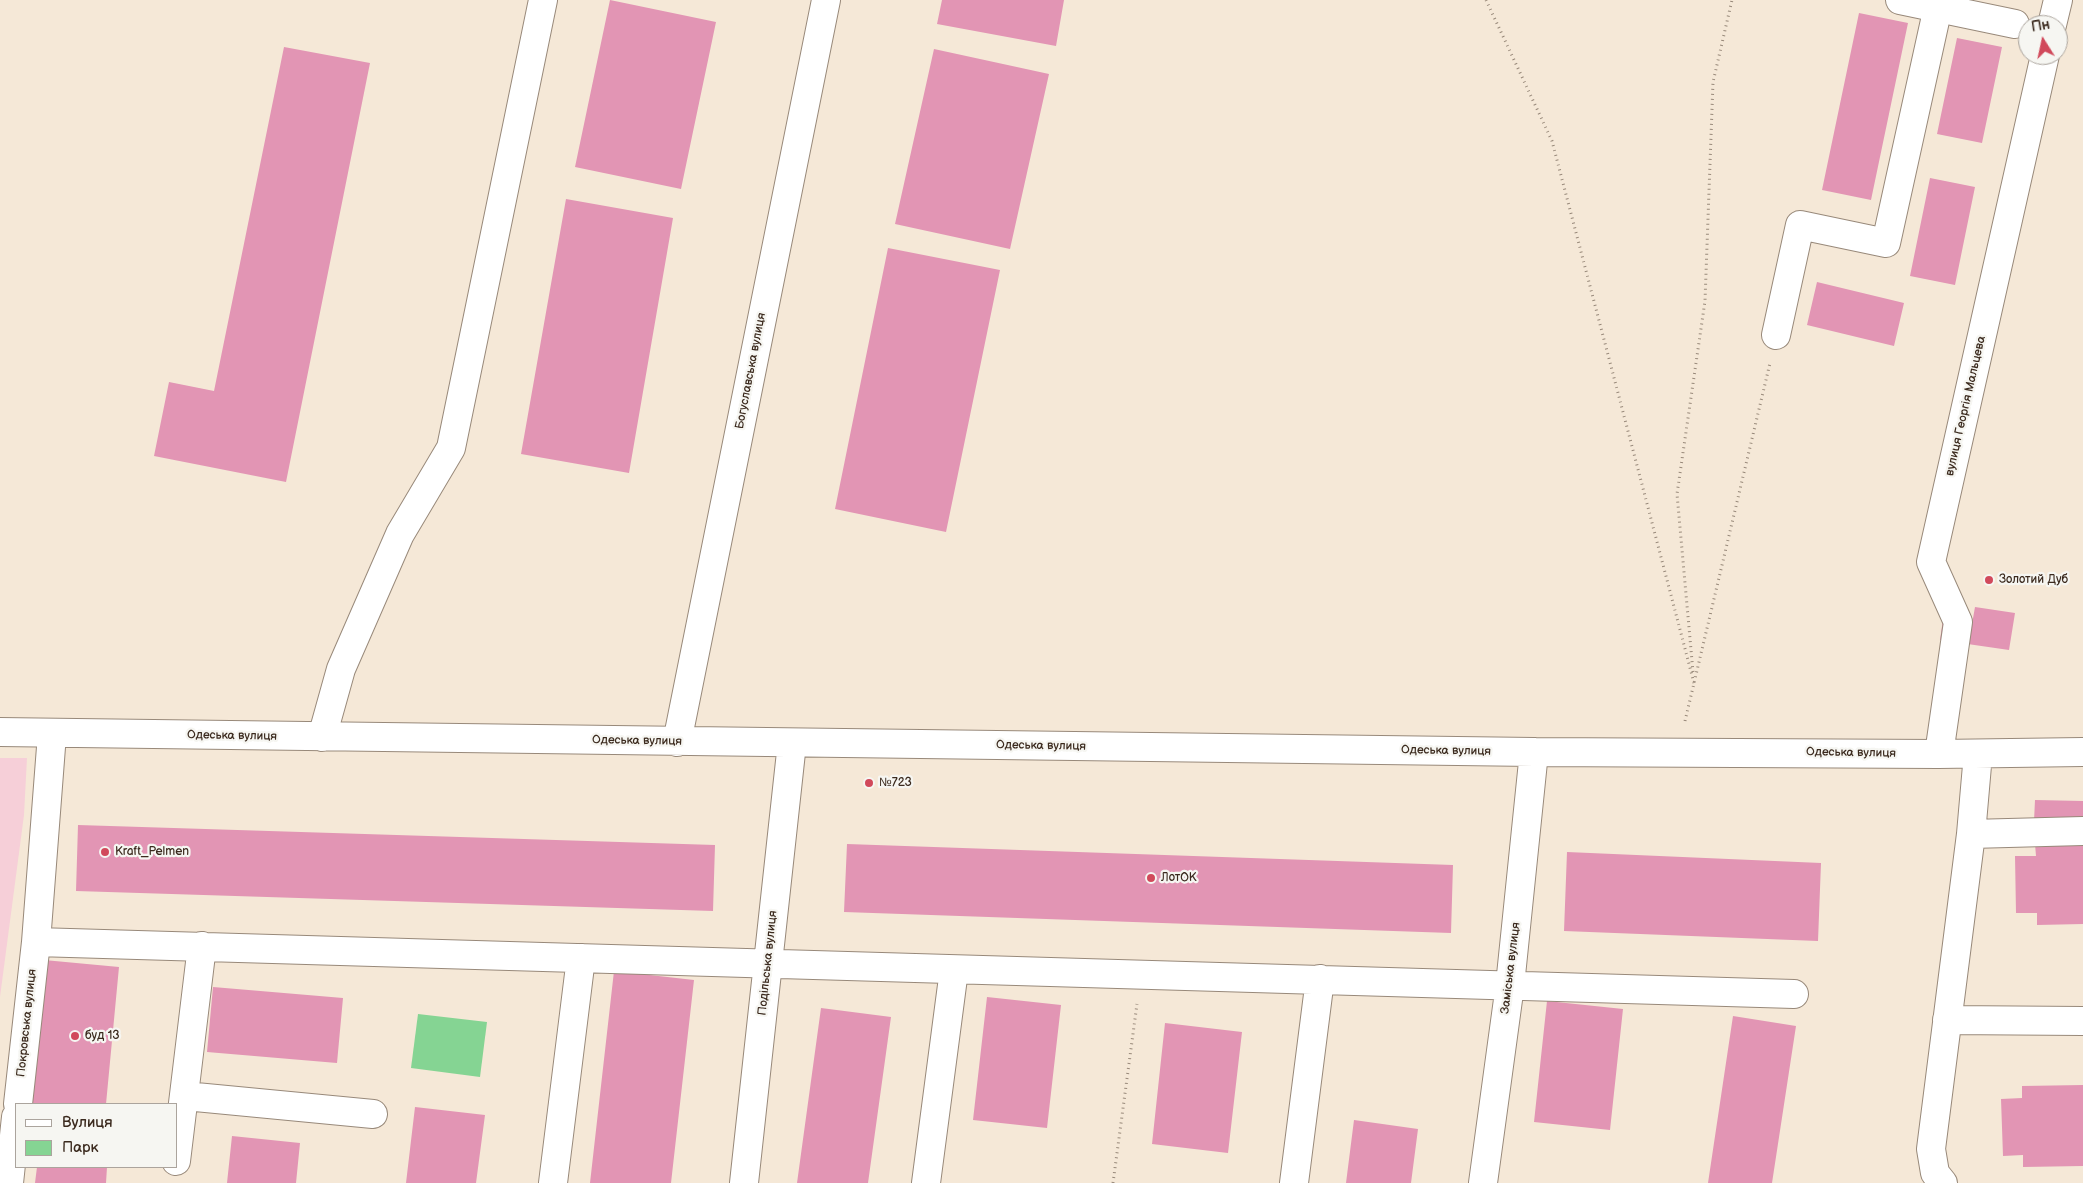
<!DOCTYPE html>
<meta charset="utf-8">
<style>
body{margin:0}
#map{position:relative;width:2083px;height:1183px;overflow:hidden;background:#f5e8d7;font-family:"Balsamiq Sans",sans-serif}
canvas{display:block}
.legend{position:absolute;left:15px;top:1103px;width:162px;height:65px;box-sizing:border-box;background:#f6f6f2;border:1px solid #aba49d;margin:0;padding:6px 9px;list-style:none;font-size:15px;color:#3b2a1e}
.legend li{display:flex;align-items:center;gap:10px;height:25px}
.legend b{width:25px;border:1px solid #aba49d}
.north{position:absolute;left:2018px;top:15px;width:50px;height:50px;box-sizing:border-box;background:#f6f6f2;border:1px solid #aba49d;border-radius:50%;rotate:350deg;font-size:14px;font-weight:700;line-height:20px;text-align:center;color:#3b2a1e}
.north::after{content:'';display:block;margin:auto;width:18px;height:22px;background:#d1495b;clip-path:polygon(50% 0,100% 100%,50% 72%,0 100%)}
</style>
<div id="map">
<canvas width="2083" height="1183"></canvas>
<ul class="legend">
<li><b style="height:6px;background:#fff"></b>Вулиця</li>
<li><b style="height:14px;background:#85d493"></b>Парк</li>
</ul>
<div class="north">Пн</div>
</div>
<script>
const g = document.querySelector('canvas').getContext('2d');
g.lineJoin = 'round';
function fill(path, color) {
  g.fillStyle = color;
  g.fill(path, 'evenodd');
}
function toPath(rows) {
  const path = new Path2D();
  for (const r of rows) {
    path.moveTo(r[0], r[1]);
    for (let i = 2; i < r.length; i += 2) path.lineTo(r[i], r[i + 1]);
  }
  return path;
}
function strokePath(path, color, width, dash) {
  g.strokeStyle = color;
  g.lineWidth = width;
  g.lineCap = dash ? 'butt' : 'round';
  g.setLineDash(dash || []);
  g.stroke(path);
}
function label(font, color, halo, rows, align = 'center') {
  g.font = font + ' "Balsamiq Sans",sans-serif';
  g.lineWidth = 4.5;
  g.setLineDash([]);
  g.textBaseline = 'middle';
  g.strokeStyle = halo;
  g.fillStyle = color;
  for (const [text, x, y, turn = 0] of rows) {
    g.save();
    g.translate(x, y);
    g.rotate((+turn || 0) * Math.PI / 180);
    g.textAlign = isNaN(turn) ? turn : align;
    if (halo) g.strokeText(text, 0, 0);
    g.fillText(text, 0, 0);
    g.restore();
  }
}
fill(toPath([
 [0,758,27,758,24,815,0,997]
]), '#f6cfd8');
fill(toPath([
 [418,1014,487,1022,480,1077,411,1068]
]), '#85d493');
fill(toPath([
 [610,0,716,22,681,189,575,167],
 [942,0,1064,0,1056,46,937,24],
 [1859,13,1908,23,1871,200,1822,190],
 [1957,38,2002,47,1982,143,1937,134],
 [284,47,370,63,286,482,154,456,169,382,214,391],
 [934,49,1049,74,1010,249,895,224],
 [1930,178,1975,187,1955,285,1910,276],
 [566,199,673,218,629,473,521,454],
 [888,248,1000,270,946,532,835,509],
 [1817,282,1904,303,1894,346,1807,325],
 [1975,607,2015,613,2009,650,1940,640,1943,619,1972,624],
 [2035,800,2083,801,2083,822,2034,821],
 [78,825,715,845,713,911,76,891],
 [2083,843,2083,924,2037,925,2037,913,2016,913,2015,856,2036,856,2035,844],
 [847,844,1453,865,1451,933,844,912],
 [1567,852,1821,863,1818,941,1564,931],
 [44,960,119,967,106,1104,31,1104],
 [614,971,694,980,671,1183,590,1183],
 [213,987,343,998,337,1063,207,1052],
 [987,997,1061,1005,1047,1128,973,1120],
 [1547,1001,1623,1009,1610,1130,1534,1122],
 [821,1008,891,1017,868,1183,797,1183],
 [1733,1016,1796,1026,1772,1183,1708,1183],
 [1165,1023,1242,1032,1228,1153,1152,1144],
 [2083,1085,2083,1166,2023,1167,2023,1155,2003,1156,2001,1099,2022,1098,2022,1086],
 [415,1107,485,1115,476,1183,406,1183],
 [1354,1120,1418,1129,1411,1183,1346,1183],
 [232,1136,300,1143,296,1183,227,1183],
 [37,1167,107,1167,106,1183,35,1183]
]), '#e295b4');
const minor = toPath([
 [1900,0,2015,24],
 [2052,25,2058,0],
 [1776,335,1800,225,1886,243,1938,7],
 [0,732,1534,752,1939,754,2083,752],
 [322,737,341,669,400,534,451,448,543,0],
 [677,742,826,0],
 [1939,754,1958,622,1931,562,2045,55],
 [1971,834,2083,831],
 [36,942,1794,994],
 [1947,1020,2083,1021],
 [185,1096,373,1114],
 [18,1104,36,942,52,734],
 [176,1161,202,946],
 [9,1183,16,1117],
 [553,1183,581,958],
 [744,1183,792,743],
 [926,1183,954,970],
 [1294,1183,1320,979],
 [1483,1183,1510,985,1534,752],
 [1943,1183,1935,1173,1931,1149,1971,834,1978,754]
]);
strokePath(minor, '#98897a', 30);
strokePath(toPath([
 [1486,0,1552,141,1694,683],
 [1693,672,1677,494,1705,301,1713,82,1732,0],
 [1685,721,1770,363],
 [1113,1183,1137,1004]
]), '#98897a', 3, [1, 4]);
strokePath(minor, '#fff', 28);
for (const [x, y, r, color] of [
 [1989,580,5,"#d1495b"],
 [869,783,5,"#d1495b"],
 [105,852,5,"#d1495b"],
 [1151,878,5,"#d1495b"],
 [75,1036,5,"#d1495b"]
]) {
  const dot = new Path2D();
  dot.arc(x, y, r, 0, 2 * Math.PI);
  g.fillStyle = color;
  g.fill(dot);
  strokePath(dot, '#f6f6f2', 2);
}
label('12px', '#3b2a1e', '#f6f6f2', [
 ["Богуславська вулиця",751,371,-79],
 ["вулиця Георгія Мальцева",1966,406,-77],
 ["Одеська вулиця",232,736,1],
 ["Одеська вулиця",637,741,1],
 ["Одеська вулиця",1041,746,1],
 ["Одеська вулиця",1446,751,1],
 ["Одеська вулиця",1851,753,1],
 ["Подільська вулиця",768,963,-84],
 ["Заміська вулиця",1511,968,-83],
 ["Покровська вулиця",27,1023,-84]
]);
label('12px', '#3b2a1e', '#f6f6f2', [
 ["Золотий Дуб",1999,580],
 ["№723",879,783],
 ["Kraft_Pelmen",115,852],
 ["ЛотОК",1161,878],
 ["буд 13",85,1036]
], 'left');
</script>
